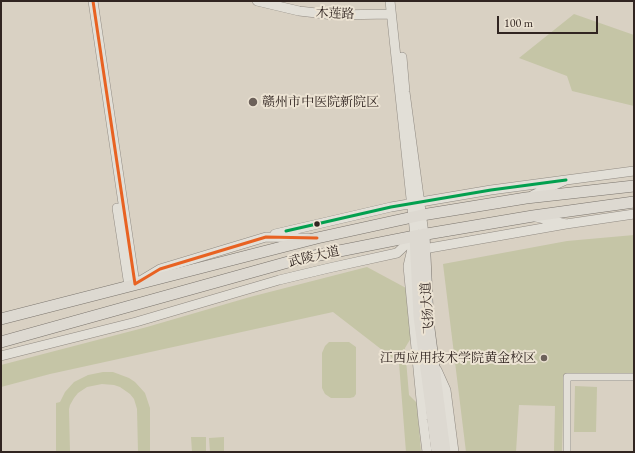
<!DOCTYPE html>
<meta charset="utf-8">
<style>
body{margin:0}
#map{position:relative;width:635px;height:453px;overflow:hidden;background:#d9d1c3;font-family:"EB Garamond",serif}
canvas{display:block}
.frame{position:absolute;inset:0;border:2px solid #312521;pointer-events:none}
.scale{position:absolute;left:497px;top:16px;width:101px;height:18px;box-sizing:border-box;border:2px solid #312521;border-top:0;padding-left:5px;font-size:12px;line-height:14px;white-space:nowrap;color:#312521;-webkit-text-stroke:3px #ece3d3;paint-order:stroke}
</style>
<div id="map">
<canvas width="635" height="453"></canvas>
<div class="frame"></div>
<div class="scale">100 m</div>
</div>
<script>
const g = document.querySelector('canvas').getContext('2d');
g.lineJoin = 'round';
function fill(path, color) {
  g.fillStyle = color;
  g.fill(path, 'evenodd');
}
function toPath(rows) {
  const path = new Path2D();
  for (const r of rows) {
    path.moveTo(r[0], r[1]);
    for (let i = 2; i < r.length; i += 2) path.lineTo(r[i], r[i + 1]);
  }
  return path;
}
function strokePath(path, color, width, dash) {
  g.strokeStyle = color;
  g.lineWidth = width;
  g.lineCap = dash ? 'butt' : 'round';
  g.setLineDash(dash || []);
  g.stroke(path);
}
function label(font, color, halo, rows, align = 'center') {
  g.font = font + ' "EB Garamond","Noto Serif SC",serif';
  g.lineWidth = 4;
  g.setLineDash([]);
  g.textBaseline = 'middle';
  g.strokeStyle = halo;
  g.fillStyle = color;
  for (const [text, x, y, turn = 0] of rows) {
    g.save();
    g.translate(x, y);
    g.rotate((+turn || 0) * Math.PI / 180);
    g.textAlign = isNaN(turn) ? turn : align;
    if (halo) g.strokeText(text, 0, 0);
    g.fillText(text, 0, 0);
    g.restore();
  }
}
fill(toPath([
 [574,14,634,35,634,106,572,91,567,76,519,58],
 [634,235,634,373,564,374,562,452,554,452,555,406,519,405,516,452,466,452,443,264,567,241],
 [367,267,406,288,411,338,405,348,409,395,417,403,421,452,406,452,399,363,333,312,50,374,1,387,1,365,147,327,250,297],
 [329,342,349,342,356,347,356,394,354,397,350,398,331,398,325,394,322,388,322,353,325,346],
 [103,372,113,372,129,378,135,382,145,393,150,408,150,452,138,452,137,409,134,399,130,394,120,387,114,385,102,384,87,387,78,393,74,398,70,405,69,409,70,452,56,452,56,403,60,402,65,392,74,382,88,375],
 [575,386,597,387,596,432,574,432],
 [191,437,206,437,206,452,192,452],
 [224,437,224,452,210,452,209,438]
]), '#c5c5a6');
const minor = toPath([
 [567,452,567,377,634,377]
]);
const tertiary = toPath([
 [93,1,135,284,160,269,266,237,308,238],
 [257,1,299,11,334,15,391,14],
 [390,1,415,236,408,266,423,420,427,452],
 [402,57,405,92,424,234],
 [533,195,566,180,634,171],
 [117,208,129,286],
 [536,217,566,224,634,214],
 [275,234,391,207,491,190,566,180],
 [418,250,566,224],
 [1,356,136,322,279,280,329,268,397,253,415,236],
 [437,370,446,390,454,452]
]);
const primary = toPath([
 [424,234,428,321,445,452],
 [415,236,419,316,437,452],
 [1,319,317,238,422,215,526,198,634,186],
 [1,342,299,259,415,236,533,216,634,202]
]);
strokePath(minor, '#918b83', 8);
strokePath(tertiary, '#918b83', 10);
strokePath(primary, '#7a746d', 12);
strokePath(minor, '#e2dfd7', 7);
strokePath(tertiary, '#e2dfd7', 9);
strokePath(primary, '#ddd9d1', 11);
strokePath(toPath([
 [93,1,135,284,160,269,266,237,317,238]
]), '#e86222', 3);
strokePath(toPath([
 [286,231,391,207,491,190,566,180]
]), '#02a04f', 3);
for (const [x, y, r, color] of [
 [253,102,5,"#6c615a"],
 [317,224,3.5,"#312521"],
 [544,358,4,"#6c615a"]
]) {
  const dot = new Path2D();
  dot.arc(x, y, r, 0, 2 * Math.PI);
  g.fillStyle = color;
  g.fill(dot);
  strokePath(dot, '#ece3d3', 1.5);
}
label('13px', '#312521', '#ece3d3', [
 ["木莲路",335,14,2],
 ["武陵大道",314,257,-13],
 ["飞扬大道",428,308,-94]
]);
label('13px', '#312521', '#ece3d3', [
 ["赣州市中医院新院区",262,102],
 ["江西应用技术学院黄金校区",536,358,"right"]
], 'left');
</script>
